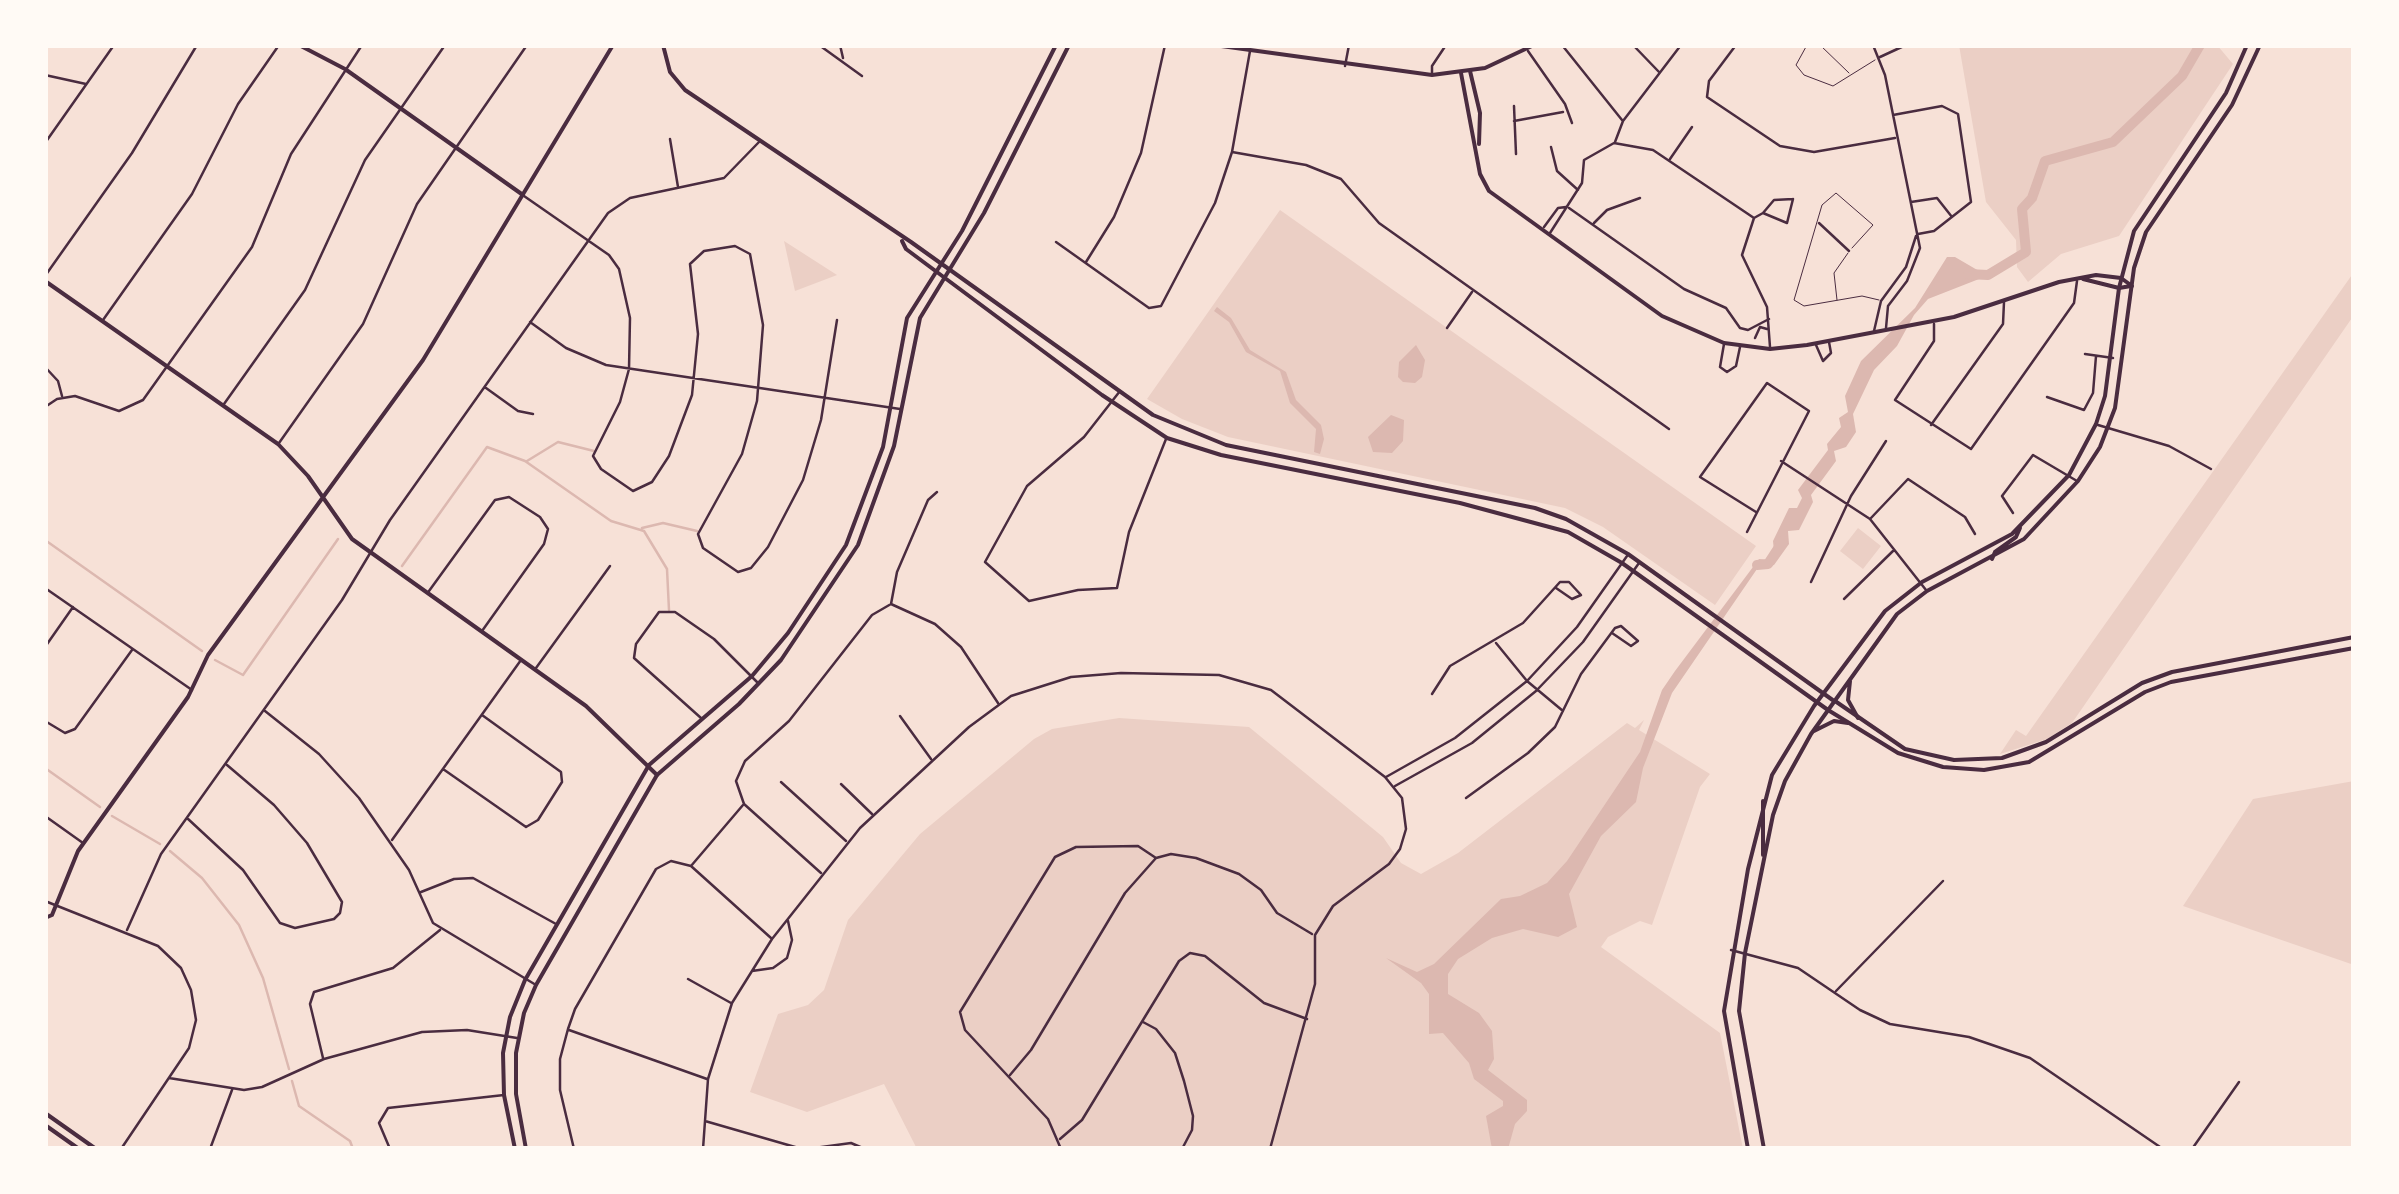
<!DOCTYPE html>
<style>
body{margin:0}
#map{position:relative;width:2399px;height:1194px;overflow:hidden;background:#f7e1d7;font-family:Mulish,sans-serif}
canvas{display:block}
.frame{position:absolute;inset:0;border:48px solid #fffaf5;pointer-events:none}
</style>
<div id="map">
<canvas width="2399" height="1194"></canvas>
<div class="frame"></div>
</div>
<script>
const g = document.querySelector('canvas').getContext('2d');
g.lineJoin = 'round';
function fill(path, color) {
  g.fillStyle = color;
  g.fill(path, 'evenodd');
}
function toPath(rows) {
  const path = new Path2D();
  for (const r of rows) {
    path.moveTo(r[0], r[1]);
    for (let i = 2; i < r.length; i += 2) path.lineTo(r[i], r[i + 1]);
  }
  return path;
}
function strokePath(path, color, width, dash) {
  g.strokeStyle = color;
  g.lineWidth = width;
  g.lineCap = dash ? 'butt' : 'round';
  g.setLineDash(dash || []);
  g.stroke(path);
}
fill(toPath([
 [1959,45,2217,45,2233,64,2119,236,2061,254,2028,282,2017,267,2016,240,1986,202],
 [1280,210,1756,546,1715,605,1603,527,1565,508,1228,437,1182,419,1147,399],
 [784,241,837,275,795,291],
 [2354,272,2354,315,2072,723,2047,739,2000,754,2016,730,2026,736],
 [1858,528,1881,546,1863,569,1840,551],
 [1119,718,1249,727,1383,837,1401,863,1421,874,1458,853,1627,723,1635,728,1644,720,1639,730,1710,774,1700,787,1652,925,1640,921,1608,937,1601,947,1720,1033,1743,1149,917,1149,884,1084,807,1112,750,1092,778,1014,808,1005,824,990,848,920,920,834,1034,739,1052,729],
 [2354,781,2354,965,2183,906,2253,799]
]), '#ebcfc5');
fill(toPath([
 [1947,257,1955,257,1979,271,1976,278,1999,265,2002,270,1928,299,1914,315,1897,346,1874,370,1853,414,1856,432,1846,447,1834,451,1836,461,1811,495,1813,502,1799,530,1788,531,1789,544,1774,565,1757,569,1672,693,1643,768,1636,802,1601,836,1569,894,1577,927,1558,937,1523,929,1492,938,1458,959,1448,974,1448,994,1479,1013,1492,1031,1494,1059,1488,1070,1527,1100,1527,1111,1515,1124,1508,1149,1492,1149,1486,1116,1503,1106,1503,1101,1474,1079,1469,1063,1443,1033,1429,1034,1429,994,1421,983,1386,958,1417,972,1434,964,1501,899,1520,896,1547,883,1567,861,1640,752,1662,690,1675,671,1759,559,1775,561,1773,541,1789,508,1797,508,1802,498,1798,490,1828,450,1827,444,1841,427,1839,418,1848,412,1845,396,1861,361,1915,308],
 [1217,307,1231,318,1250,350,1286,372,1296,400,1321,425,1324,439,1320,454,1314,452,1316,429,1290,403,1280,371,1246,352,1229,322,1214,311],
 [1416,345,1425,360,1422,377,1415,383,1403,382,1398,377,1399,362],
 [1391,415,1404,420,1403,441,1392,453,1373,452,1368,437]
]), '#dcb8b0');
strokePath(toPath([
 [527,461,558,442,594,451],
 [642,528,663,523,697,531],
 [45,540,202,651],
 [402,566,487,447,525,461,611,521,644,531,667,569,669,610],
 [215,660,243,675,338,539],
 [45,768,100,807],
 [112,816,160,844],
 [170,851,202,878,239,925,263,978,289,1069],
 [292,1081,299,1106,350,1141,353,1149]
]), '#dcb8b0', 2.5);
strokePath(toPath([
 [1968,274,1988,275,2026,252,2022,209,2032,198,2045,161,2113,142,2182,76,2200,45],
 [1757,565,1768,564,1783,541]
]), '#dcb8b0', 10);
strokePath(toPath([
 [1807,45,1796,65,1804,75,1833,86,1875,60],
 [1820,45,1849,73],
 [1852,248,1873,225,1836,193,1822,205,1794,300,1804,306,1862,296,1879,300],
 [1837,300,1834,273,1848,253]
]), '#4a2c40', 1);
strokePath(toPath([
 [819,45,862,76],
 [840,45,843,58],
 [1562,45,1622,120],
 [1633,45,1659,72],
 [1736,45,1709,81,1707,97,1780,146,1814,152,1895,138],
 [1873,45,1885,75,1920,248,1907,281,1888,306,1886,328],
 [1528,51,1565,104,1572,123],
 [1880,57,1906,45],
 [1345,66,1349,45],
 [1432,74,1432,66,1446,45],
 [45,75,86,84],
 [1514,106,1516,154],
 [1893,115,1942,106,1958,114,1971,202,1934,231,1918,234],
 [1514,121,1563,112],
 [670,139,678,187],
 [1615,142,1623,121,1681,45],
 [45,143,114,45],
 [1551,147,1557,171,1578,190],
 [1232,152,1306,165,1341,179,1379,223,1669,429],
 [1670,159,1692,127],
 [524,196,609,255,619,269,630,318,629,369,620,402,593,456,601,469,633,491,652,482,669,456,692,395,698,334,690,264,704,251,735,246,750,254,763,325,757,401,742,454,698,534,703,548,738,572,751,568,768,547,803,480,821,420,837,320],
 [1793,199,1787,223,1763,213,1774,200,1793,199],
 [1911,202,1937,198,1952,217],
 [1569,208,1684,289,1726,308,1740,328,1748,330,1769,319],
 [1763,213,1754,218,1742,255,1767,307,1770,347],
 [1594,223,1607,210,1640,198],
 [1819,223,1849,251],
 [1544,227,1558,208,1566,207],
 [1550,233,1582,183,1584,160,1614,143,1653,150,1754,218],
 [1056,242,1149,308,1161,306,1215,203,1232,152,1250,51],
 [1086,262,1114,217,1141,153,1165,45],
 [45,276,132,153,197,45],
 [103,320,192,194,238,104,279,45],
 [530,322,566,348,606,365,900,409],
 [1934,324,1934,341,1895,400,1971,449,2074,303,2077,281],
 [1447,328,1472,292],
 [1874,331,1881,301,1906,267,1916,236],
 [1755,338,1760,327,1767,329],
 [1724,344,1720,367,1727,372,1736,366,1740,347],
 [1816,345,1823,361,1831,353,1829,342],
 [2085,354,2113,358],
 [45,367,58,381,62,396],
 [486,388,518,411,533,414],
 [1120,391,1084,437,1027,486,985,562,1029,601,1078,590,1117,588,1129,532,1166,439],
 [2047,397,2084,410,2093,393,2096,356],
 [224,404,305,290,365,160,445,45],
 [45,407,57,399,75,396,119,411,143,400,252,247,291,154,362,45],
 [1931,425,2003,324,2004,302],
 [2098,425,2169,446,2211,469],
 [279,443,363,324,417,204,527,45],
 [1781,461,1870,519,1926,590],
 [2013,513,2002,496,2033,455,2077,481],
 [1871,518,1908,479,1965,517,1975,534],
 [1747,532,1809,411,1767,383,1700,477,1756,512],
 [1811,582,1851,496,1886,441],
 [45,588,192,690],
 [429,591,495,500,509,497,540,517,548,529,544,544,482,631],
 [1844,599,1894,550],
 [891,604,897,572,928,500,937,492],
 [1496,643,1527,681,1563,711],
 [45,647,73,607],
 [536,668,610,566],
 [1432,694,1450,666,1523,623,1560,582,1569,582,1581,595,1572,599,1556,588],
 [265,711,319,754,359,798,409,870,433,923,536,985],
 [900,716,931,759],
 [701,718,634,658,636,644,659,612,675,612,714,639,758,683],
 [45,721,65,733,75,729,132,650],
 [443,769,526,827,538,820,562,782,561,772,482,715],
 [1386,777,1455,738,1527,681,1577,627,1627,556],
 [781,782,846,841],
 [841,784,872,814],
 [1395,786,1472,743,1536,691,1583,642,1639,563],
 [1466,798,1528,753,1555,727,1581,674,1615,628,1621,626,1638,641,1631,646,1612,633],
 [45,816,83,843],
 [187,818,243,870,280,923,295,928,334,919,340,913,342,902,307,843,274,805,227,765],
 [392,840,521,660],
 [691,866,743,805],
 [821,873,744,804,736,781,745,761,789,721,872,615,891,604,935,624,961,647,998,703],
 [421,892,454,879,473,878,556,924],
 [45,901,158,946,181,968,191,990,196,1020,189,1048,121,1149],
 [127,930,161,854,342,600,390,520,608,213,630,198,724,178,759,142],
 [1731,950,1798,968,1860,1010,1890,1024,1969,1037,2030,1058,2163,1149],
 [752,971,773,968,787,958,792,940,788,921],
 [688,979,731,1003],
 [1836,991,1943,881],
 [1143,1022,1156,1029,1175,1053,1184,1081,1193,1116,1192,1130,1182,1149],
 [569,1030,707,1079],
 [323,1058,310,1004,314,992,393,968,440,930],
 [1010,1075,1031,1050,1125,893,1156,858,1171,854,1196,858,1239,874,1261,890,1277,913,1312,934],
 [169,1078,244,1090,262,1087,324,1059,422,1032,467,1030,517,1038],
 [705,1121,802,1149],
 [1060,1139,1082,1120,1179,961,1190,953,1205,956,1264,1003,1307,1019],
 [210,1149,232,1090],
 [390,1149,379,1123,388,1108,504,1095],
 [574,1149,560,1090,560,1059,568,1029,575,1009,656,869,671,861,691,866,771,938],
 [703,1149,708,1079,732,1003,772,939,860,828,969,727,1011,696,1071,677,1121,673,1219,675,1271,690,1385,777,1402,798,1406,829,1400,849,1389,864,1333,906,1315,935,1315,984,1270,1149],
 [807,1149,851,1143,865,1149],
 [1061,1149,1048,1119,965,1030,960,1012,1055,857,1076,847,1138,846,1156,858],
 [2192,1149,2239,1082]
]), '#4a2c40', 2.5);
strokePath(toPath([
 [299,45,345,69,523,195],
 [1214,45,1432,75,1485,68,1534,45],
 [1470,71,1480,113,1479,144],
 [1461,73,1480,174,1489,191,1662,316,1724,343,1770,349,1807,345,1954,317,2059,282,2096,275,2121,278,2132,286],
 [2083,279,2119,288,2131,286],
 [45,281,278,444,308,476,352,539,586,706,657,775],
 [1835,701,1905,749,1954,760,2002,758,2046,742,2142,683,2172,672,2354,637],
 [1828,710,1898,753,1943,767,1984,770,2029,762,2145,692,2171,682,2354,648],
 [45,918,52,915,78,851,188,697,208,655,423,360,613,45]
]), '#4a2c40', 4);
strokePath(toPath([
 [663,45,670,72,685,90,911,242,1153,415,1226,445,1535,508,1566,519,1628,554,1834,701],
 [902,241,906,249,1102,395,1167,438,1221,455,1460,503,1568,532,1622,563,1828,710],
 [1992,559,1995,552,2016,537,2020,528],
 [1850,681,1848,700,1858,718],
 [1814,731,1834,721,1848,723],
 [1763,855,1763,801],
 [45,1113,96,1149],
 [45,1125,79,1149],
 [515,1149,504,1095,503,1053,510,1017,525,980,649,765,752,676,788,633,846,545,883,447,907,318,962,231,1056,45],
 [526,1149,516,1094,516,1053,524,1013,536,985,657,775,739,704,781,660,858,545,894,446,920,318,984,213,1069,45],
 [1748,1149,1724,1011,1748,869,1772,775,1814,706,1885,611,1922,582,2012,534,2069,475,2096,424,2105,396,2119,288,2134,231,2226,93,2247,45],
 [1764,1149,1739,1011,1745,953,1773,815,1785,781,1811,734,1897,614,1927,591,2024,539,2078,481,2100,447,2115,408,2134,268,2146,232,2232,105,2260,45]
]), '#4a2c40', 4);
</script>
